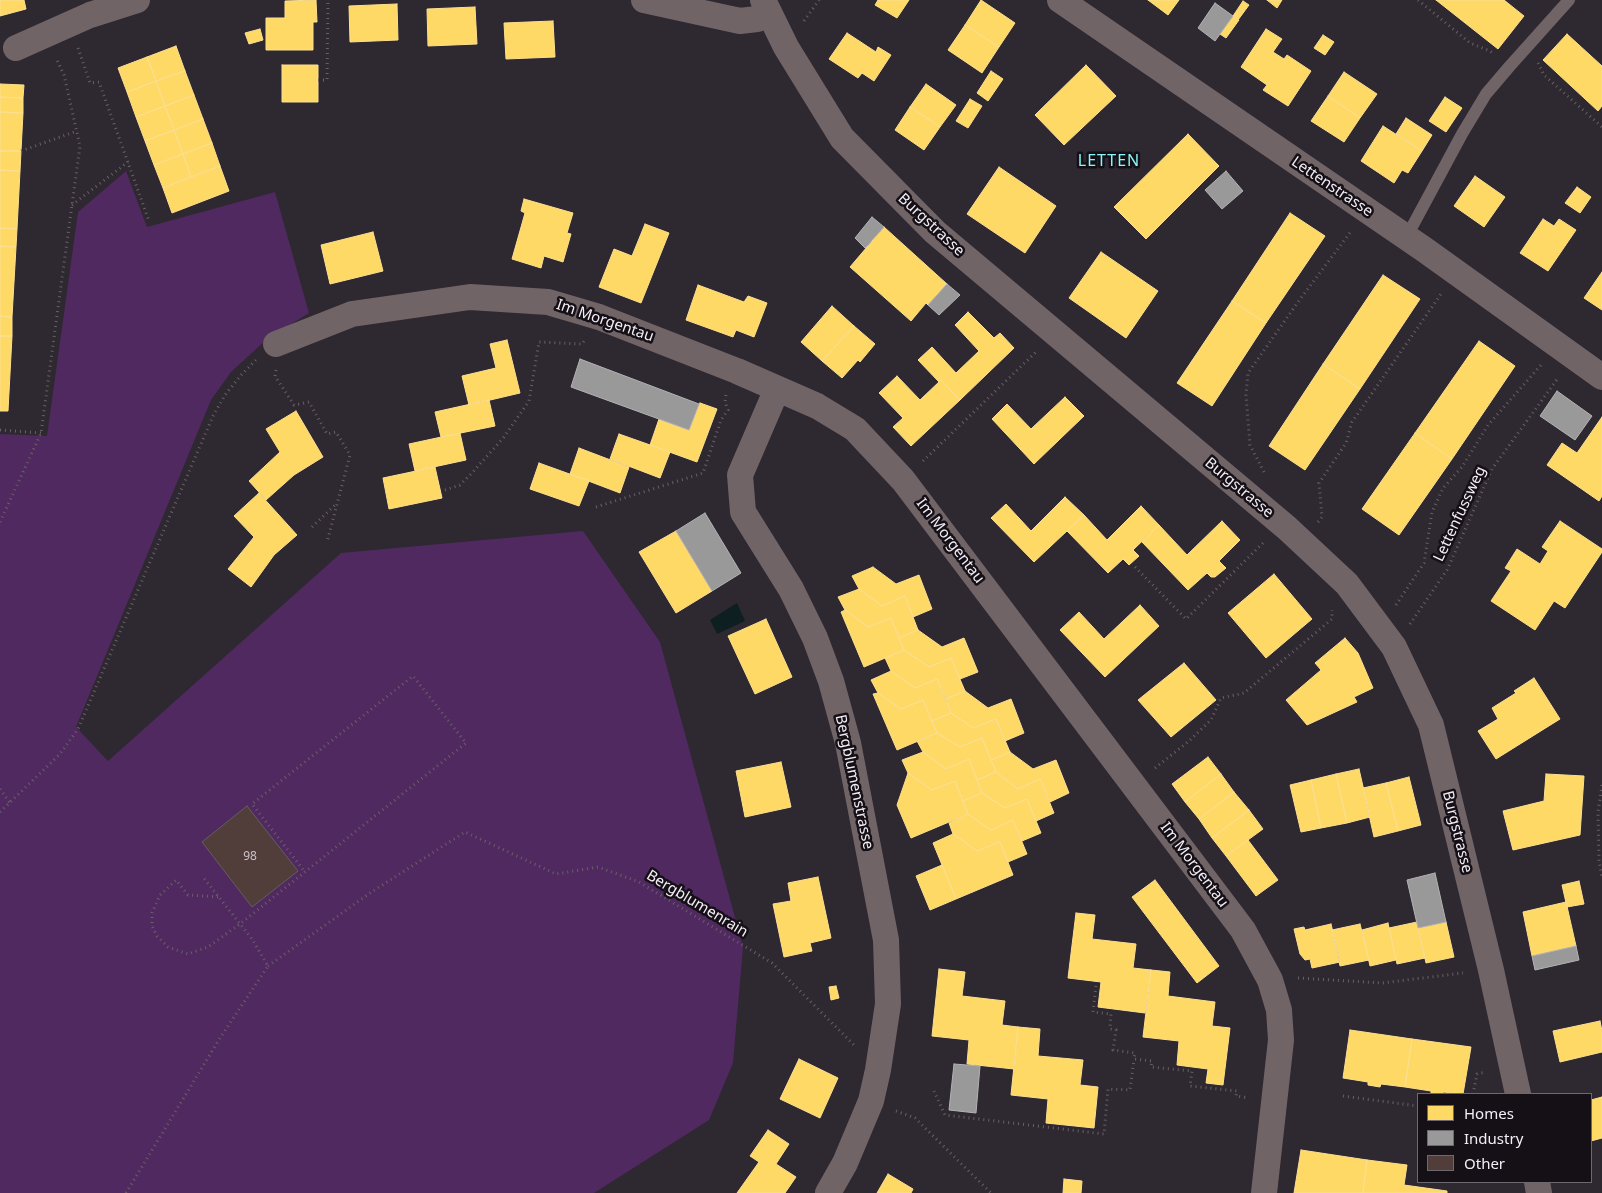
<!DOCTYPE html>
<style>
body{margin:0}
#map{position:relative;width:1602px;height:1193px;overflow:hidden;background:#2e2830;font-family:"Noto Sans",sans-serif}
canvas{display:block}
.legend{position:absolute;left:1417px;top:1093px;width:175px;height:90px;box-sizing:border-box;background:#141016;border:1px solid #6e6870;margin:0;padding:6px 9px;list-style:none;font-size:15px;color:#f4edf6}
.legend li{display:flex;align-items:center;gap:10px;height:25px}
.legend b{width:25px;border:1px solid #6e6870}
</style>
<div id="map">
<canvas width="1602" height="1193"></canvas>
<ul class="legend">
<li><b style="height:14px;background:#ffd966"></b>Homes</li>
<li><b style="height:14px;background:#999"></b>Industry</li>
<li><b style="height:14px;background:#513e3b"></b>Other</li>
</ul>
</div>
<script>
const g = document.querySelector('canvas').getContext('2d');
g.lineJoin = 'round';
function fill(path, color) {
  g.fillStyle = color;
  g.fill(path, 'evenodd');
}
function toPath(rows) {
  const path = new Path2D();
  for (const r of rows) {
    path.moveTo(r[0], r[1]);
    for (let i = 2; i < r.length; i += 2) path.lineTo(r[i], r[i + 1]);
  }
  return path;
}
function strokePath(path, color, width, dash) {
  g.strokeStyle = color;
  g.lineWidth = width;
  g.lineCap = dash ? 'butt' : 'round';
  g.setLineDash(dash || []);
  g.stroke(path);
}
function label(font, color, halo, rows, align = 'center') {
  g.font = font + ' "Noto Sans",sans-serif';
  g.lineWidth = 5;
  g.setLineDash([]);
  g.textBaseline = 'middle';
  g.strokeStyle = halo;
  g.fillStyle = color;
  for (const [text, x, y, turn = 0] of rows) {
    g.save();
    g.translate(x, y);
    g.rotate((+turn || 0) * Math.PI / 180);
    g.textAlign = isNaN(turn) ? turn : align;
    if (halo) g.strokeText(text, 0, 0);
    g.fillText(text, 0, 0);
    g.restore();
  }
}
fill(toPath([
 [126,171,147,227,275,192,309,313,267,339,231,372,211,400,76,727,108,761,341,553,583,531,660,642,743,947,733,1063,709,1120,594,1193,0,1193,0,434,47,436,78,212]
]), '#502960');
fill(toPath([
 [737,603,745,621,717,634,710,620]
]), '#0e1f21');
const homes = toPath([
 [0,0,24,0,26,9,0,16,0,0],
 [316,0,317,22,313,22,313,50,266,50,266,18,285,18,285,1,316,0],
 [878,0,909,0,897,18,875,5,878,0],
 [981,0,1015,23,999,47,965,25,981,0],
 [1148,0,1179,0,1168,15,1148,0],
 [1267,0,1282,0,1277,8,1267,0],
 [1436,0,1504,0,1524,16,1498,49,1436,0],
 [1243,1,1249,5,1238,20,1233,16,1243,1],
 [397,4,398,40,350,42,349,6,397,4],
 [475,7,477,44,428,46,427,9,475,7],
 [1233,16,1239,20,1226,38,1220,34,1233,16],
 [553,21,555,57,506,59,504,23,553,21],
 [965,25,999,47,982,73,948,50,965,25],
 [260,29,263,40,249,44,245,33,260,29],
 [1266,29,1282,39,1273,52,1284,59,1287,55,1311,71,1288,106,1263,90,1267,85,1241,67,1266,29],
 [847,33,876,52,878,47,891,55,874,81,862,73,858,78,829,59,847,33],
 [1567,34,1602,66,1602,106,1598,111,1543,60,1567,34],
 [1323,35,1334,42,1325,55,1314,48,1323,35],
 [176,46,185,71,156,81,147,57,176,46],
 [147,57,156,81,127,92,118,68,147,57],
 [282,65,318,65,318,102,282,102,282,65],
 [1086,65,1116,96,1064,145,1035,115,1086,65],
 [185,71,194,95,165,106,156,81,185,71],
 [991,71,1003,79,988,101,977,93,991,71],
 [1344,72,1377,94,1360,118,1328,96,1344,72],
 [156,81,165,106,136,117,127,92,156,81],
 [0,84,24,85,23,98,0,97,0,84],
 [926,84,956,105,940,127,910,107,926,84],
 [194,95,203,119,174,130,165,106,194,95],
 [1328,96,1360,118,1344,142,1311,121,1328,96],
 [0,97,23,98,23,113,0,112,0,97],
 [1445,97,1462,108,1446,132,1429,121,1445,97],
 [970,99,982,106,968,128,956,121,970,99],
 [165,106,174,130,145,141,136,117,165,106],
 [910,107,940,127,924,150,895,130,910,107],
 [0,112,23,113,21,151,0,151,0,112],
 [1406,118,1432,135,1422,151,1396,134,1406,118],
 [203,119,212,143,183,154,174,130,203,119],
 [1383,126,1422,151,1408,173,1402,170,1394,183,1361,161,1383,126],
 [174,130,183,154,154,165,145,141,174,130],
 [1188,134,1219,166,1146,239,1114,207,1188,134],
 [212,143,220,166,191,177,183,154,212,143],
 [0,151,21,151,20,171,0,170,0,151],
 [183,154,191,177,163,188,154,165,183,154],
 [220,166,229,191,172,213,163,188,220,166],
 [999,167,1056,206,1025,253,967,214,999,167],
 [0,170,20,171,17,229,0,228,0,170],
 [1475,176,1505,197,1484,227,1454,206,1475,176],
 [1577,187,1591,197,1580,213,1565,203,1577,187],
 [524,199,573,213,567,233,571,234,563,262,544,256,541,268,512,259,525,213,521,211,524,199],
 [1290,213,1325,236,1266,323,1232,301,1290,213],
 [1543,219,1554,226,1559,219,1576,230,1548,271,1520,253,1543,219],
 [645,224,669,233,641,303,599,287,614,249,632,256,645,224],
 [884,227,947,284,928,305,926,303,911,321,850,267,884,227],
 [0,228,17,229,16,247,0,246,0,228],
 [373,232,383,271,330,284,321,245,373,232],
 [0,246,16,247,12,317,0,316,0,246],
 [1101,252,1158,291,1126,338,1069,298,1101,252],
 [1602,272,1602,310,1584,298,1602,272],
 [1383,275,1420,299,1360,389,1323,364,1383,275],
 [698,285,744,302,748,296,767,303,754,337,736,330,733,337,686,320,698,285],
 [1232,301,1266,323,1212,406,1177,383,1232,301],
 [832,306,854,326,822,361,801,342,832,306],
 [968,312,994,338,1000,333,1014,348,960,400,941,380,939,382,918,360,932,347,956,373,979,351,955,325,968,312],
 [0,316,12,317,12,336,0,336,0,316],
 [854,326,875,344,860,362,858,360,842,378,822,361,854,326],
 [0,336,12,336,8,411,0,411,0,336],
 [507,340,520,393,469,405,462,376,496,368,490,344,507,340],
 [1479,341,1515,366,1452,459,1415,433,1479,341],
 [1323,364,1360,389,1305,470,1269,446,1323,364],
 [897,376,920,400,941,380,960,400,911,446,893,427,903,418,879,393,897,376],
 [1065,397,1084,416,1034,464,992,419,1007,404,1031,429,1065,397],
 [489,400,495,426,441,437,435,412,489,400],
 [700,403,717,409,697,462,650,445,659,419,689,430,700,403],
 [296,411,323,457,294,475,266,500,249,481,280,452,266,429,296,411],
 [1602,417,1602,496,1599,501,1547,465,1562,443,1577,453,1602,417],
 [460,433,466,460,415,471,409,444,460,433],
 [1415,433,1452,459,1399,535,1362,509,1415,433],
 [619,434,670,452,660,478,610,459,619,434],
 [579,448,629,467,620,493,570,474,579,448],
 [539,463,589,481,579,506,530,489,539,463],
 [435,467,442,498,389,509,383,478,435,467],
 [259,493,297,535,274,555,251,587,228,569,254,537,234,516,259,493],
 [1065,497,1084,515,1034,562,991,518,1006,504,1031,531,1065,497],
 [1141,506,1159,525,1133,550,1139,556,1129,565,1123,559,1108,573,1067,531,1084,515,1107,540,1141,506],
 [1222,521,1240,540,1219,561,1226,568,1215,577,1211,577,1207,573,1188,590,1142,542,1159,525,1187,555,1222,521],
 [1560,521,1602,549,1602,552,1565,608,1554,601,1535,630,1491,601,1511,571,1505,568,1517,549,1540,564,1548,551,1542,547,1560,521],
 [676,531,692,558,698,554,705,565,699,569,712,591,676,613,639,552,676,531],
 [873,567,896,584,919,575,932,609,913,617,905,596,882,606,859,589,852,576,873,567],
 [1274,574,1312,619,1266,658,1228,613,1274,574],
 [859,589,882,606,905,596,918,630,899,638,891,618,868,627,845,610,838,597,859,589],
 [1140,605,1159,626,1105,677,1060,630,1079,612,1104,639,1140,605],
 [845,610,868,627,891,618,904,650,864,667,841,612,845,610],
 [766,619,792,677,755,694,728,636,766,619],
 [918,630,942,647,964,638,978,672,960,679,951,658,929,667,904,650,899,638,918,630],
 [1345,638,1358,653,1373,688,1354,697,1357,702,1307,725,1286,700,1321,670,1315,663,1345,638],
 [904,650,929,667,951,658,965,691,946,699,937,679,915,688,891,671,885,658,904,650],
 [1184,663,1216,700,1171,737,1138,700,1184,663],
 [891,671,915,688,937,679,951,713,932,721,923,700,901,709,878,693,871,680,891,671],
 [1534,678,1560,719,1496,759,1478,731,1498,719,1492,708,1516,693,1514,691,1534,678],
 [965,691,988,708,1011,699,1024,733,1005,741,996,719,973,728,951,713,946,699,965,691],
 [878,693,901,709,923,700,937,733,897,750,873,694,878,693],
 [951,713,973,728,996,719,1010,752,991,760,982,738,960,747,937,733,932,721,951,713],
 [937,733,960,747,982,738,996,772,977,780,969,759,946,769,923,752,917,741,937,733],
 [923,752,946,769,969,759,982,793,963,801,955,781,932,790,908,773,902,760,923,752],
 [1010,752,1033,769,1056,760,1069,793,1050,802,1040,779,1018,789,996,772,991,760,1010,752],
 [1208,757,1221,774,1185,802,1172,784,1208,757],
 [781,762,791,807,745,817,736,771,781,762],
 [1359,769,1370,817,1347,823,1336,774,1359,769],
 [996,772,1018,789,1040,779,1054,813,1036,821,1027,799,1005,808,982,793,977,780,996,772],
 [908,773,932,790,955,781,968,814,911,838,897,805,908,773],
 [1221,774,1234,792,1199,819,1185,802,1221,774],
 [1336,774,1347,823,1321,828,1311,780,1336,774],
 [1546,774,1584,776,1580,835,1513,850,1503,811,1544,801,1546,774],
 [1409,777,1421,825,1398,831,1386,783,1409,777],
 [1311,780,1321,828,1301,832,1290,785,1311,780],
 [1386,783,1398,831,1374,837,1363,788,1386,783],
 [1234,792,1249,810,1212,838,1199,819,1234,792],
 [982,793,1005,808,1027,799,1041,833,1022,841,1013,820,991,830,968,814,963,801,982,793],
 [1249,810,1263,829,1226,856,1212,838,1249,810],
 [968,814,991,830,1013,820,1027,854,1008,862,1000,842,977,851,953,834,949,823,968,814],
 [953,834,977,851,1000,842,1013,875,956,899,933,843,953,834],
 [1248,840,1278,880,1256,896,1226,856,1248,840],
 [942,865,956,899,930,910,916,876,942,865],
 [818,877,831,938,810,943,812,951,784,957,773,904,791,901,788,883,818,877],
 [1155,880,1219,966,1197,983,1132,897,1155,880],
 [1579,881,1584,904,1567,907,1562,885,1579,881],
 [1566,902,1576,946,1532,956,1523,912,1566,902],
 [1076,913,1095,915,1092,939,1136,944,1133,968,1151,970,1145,1013,1098,1007,1101,982,1068,978,1076,913],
 [1417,922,1425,958,1397,964,1389,928,1417,922],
 [1446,922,1454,957,1426,963,1418,928,1446,922],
 [1388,923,1396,960,1370,966,1362,930,1388,923],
 [1331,924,1340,962,1312,968,1310,959,1305,960,1300,954,1294,929,1304,927,1305,930,1331,924],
 [1360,924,1369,960,1340,966,1332,930,1360,924],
 [939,969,965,972,962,996,1005,1001,1002,1025,1018,1027,1014,1069,967,1064,969,1040,932,1036,939,969],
 [1151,970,1170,972,1168,996,1215,1002,1212,1026,1230,1028,1223,1085,1206,1083,1208,1069,1177,1065,1179,1041,1143,1037,1151,970],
 [836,986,839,998,831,1000,829,987,836,986],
 [1600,1021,1602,1031,1602,1052,1560,1062,1553,1031,1600,1021],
 [1018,1027,1040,1029,1038,1056,1083,1060,1080,1085,1098,1087,1094,1128,1046,1123,1048,1099,1011,1095,1018,1027],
 [1350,1030,1412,1039,1405,1087,1381,1084,1380,1087,1368,1085,1368,1082,1343,1078,1350,1030],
 [1412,1039,1471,1047,1463,1094,1443,1092,1443,1094,1431,1094,1431,1091,1405,1087,1412,1039],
 [799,1059,838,1078,820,1118,780,1099,799,1059],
 [1602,1097,1602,1138,1591,1141,1591,1100,1602,1097],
 [768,1130,789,1144,776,1164,796,1177,785,1193,737,1193,759,1162,750,1156,768,1130],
 [1301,1150,1367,1160,1363,1193,1294,1193,1301,1150],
 [1367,1160,1407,1165,1404,1185,1447,1191,1447,1193,1363,1193,1367,1160],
 [888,1174,913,1189,911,1193,877,1193,888,1174],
 [1064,1179,1082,1181,1081,1193,1063,1193,1064,1179]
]);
fill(homes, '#ffd966');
strokePath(homes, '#fcdf91', 1);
const industry = toPath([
 [1215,3,1233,16,1215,41,1198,28,1215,3],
 [1226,171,1243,191,1222,209,1205,190,1226,171],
 [872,217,884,227,865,248,855,238,872,217],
 [947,284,960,295,939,315,928,305,947,284],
 [580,359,699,404,689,430,571,387,580,359],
 [1557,391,1592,416,1575,440,1540,416,1557,391],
 [705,513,741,573,712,591,676,531,705,513],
 [1435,873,1446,922,1418,928,1407,880,1435,873],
 [1576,946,1579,960,1535,970,1532,956,1576,946],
 [954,1064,980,1066,976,1113,949,1110,954,1064]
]);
fill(industry, '#999');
strokePath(industry, '#b4b2b5', 1);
const building = toPath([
 [247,806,298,871,252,907,202,842,247,806]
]);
fill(building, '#513e3b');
strokePath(building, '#645d60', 1);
strokePath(toPath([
 [1418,0,1470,43,1490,51,1494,54],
 [804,21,819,0],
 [78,48,90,83,99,82,149,221],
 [1538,63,1544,75,1602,127],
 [318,80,327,80,328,0],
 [21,151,77,131],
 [72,205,128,162],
 [276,370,275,376,294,405,309,402,327,434,336,432,350,455,327,542],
 [0,430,41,433],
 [923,461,1037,351],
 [1264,472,1250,445,1246,395,1248,373,1298,302,1352,230],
 [445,490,460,485,472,473,504,437,529,401,539,342,582,344,584,341],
 [596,507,703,473,721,420,728,410,725,402,726,394],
 [0,522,41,433,80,146,64,75,56,58],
 [1318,522,1322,517,1319,483,1346,443,1352,422,1441,294],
 [312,527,336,504],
 [1135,567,1186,619,1263,543],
 [1396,605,1424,563,1432,512,1443,488,1462,467,1488,425,1541,365],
 [1410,624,1447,570,1492,469,1558,378],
 [1155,768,1189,741,1211,720,1221,698,1244,693,1332,619,1332,610],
 [1602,785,1598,812,1599,861,1602,877],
 [0,789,10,803],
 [0,812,60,754,78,729,213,416,225,395,242,374,256,360],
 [218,897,188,895,176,880,160,895,152,913,152,926,157,936,168,947,188,954,208,947,240,924,466,743,413,676,252,804,305,872],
 [268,966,370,893,465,832,556,874,598,867,639,882,772,963,854,1045],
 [1298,978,1382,983,1463,973],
 [1096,986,1093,1012,1111,1014,1110,1029,1116,1030,1113,1050,1135,1053,1134,1059,1152,1061,1151,1067,1192,1071,1190,1086,1237,1091,1236,1096,1249,1098],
 [934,1091,945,1115,1104,1134,1108,1089,1130,1090,1134,1059],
 [1473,1094,1477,1074,1486,1072],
 [1343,1096,1418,1106],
 [896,1111,915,1118,991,1193],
 [126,1193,220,1038,268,966,252,939,203,877]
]), '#6a6066', 3, [1, 4]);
strokePath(toPath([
 [1405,237,1413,225,1462,134,1486,94,1509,67,1569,0]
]), '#716466', 12);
strokePath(toPath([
 [644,0,740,21,757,19,770,15],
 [763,0,786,47,842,138,935,232,1287,528,1347,584,1394,647,1431,725,1491,970,1518,1094],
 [1060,0,1425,250,1602,377],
 [16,48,90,15,137,0],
 [276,344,352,314,470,297,548,302,599,317,737,371,817,406,855,429,903,480,1243,930,1270,980,1279,1010,1281,1040,1264,1193],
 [777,389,740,475,743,512,791,589,815,638,831,681,848,743,886,940,888,1004,878,1070,871,1101,845,1163,828,1193],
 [1537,1182,1539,1193]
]), '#716466', 26);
label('12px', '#cbc1c7', null, [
 ["98",250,857]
]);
label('15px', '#f4edf6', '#141016', [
 ["Lettenstrasse",1332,187,34],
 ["Burgstrasse",931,225,43],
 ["Im Morgentau",605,321,19],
 ["Burgstrasse",1239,488,40],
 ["Lettenfussweg",1460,514,-65],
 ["Im Morgentau",950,541,53],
 ["Bergblumenstrasse",854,782,78],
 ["Burgstrasse",1457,832,76],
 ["Im Morgentau",1194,865,53],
 ["Bergblumenrain",697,904,31]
]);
g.letterSpacing = '1px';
label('16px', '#89f5f7', '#141016', [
 ["LETTEN",1109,161]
]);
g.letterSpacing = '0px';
</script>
